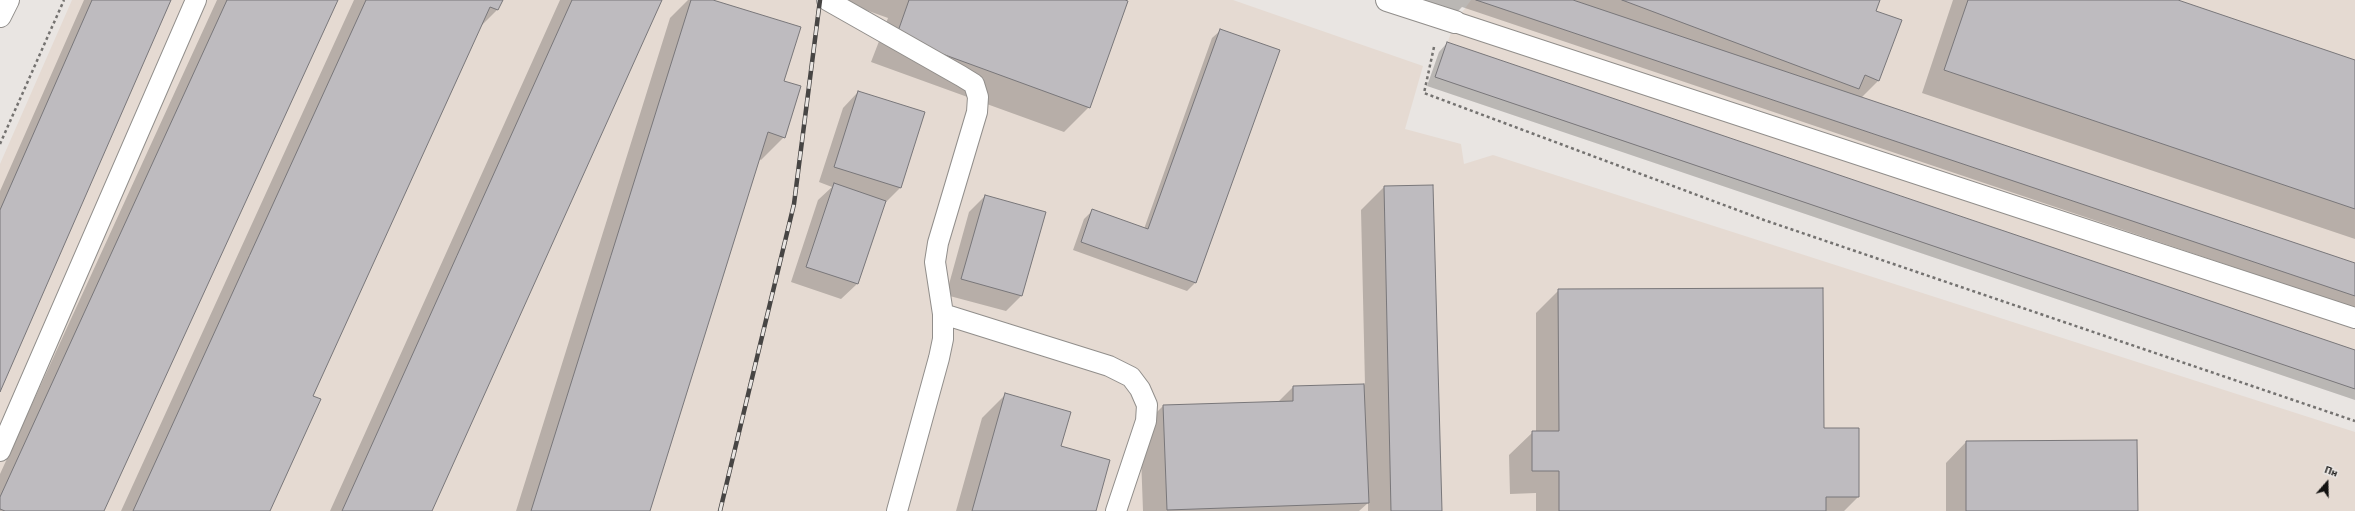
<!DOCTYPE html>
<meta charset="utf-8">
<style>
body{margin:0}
#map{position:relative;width:2355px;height:511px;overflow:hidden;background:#e9e5e2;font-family:"Alegreya Sans",sans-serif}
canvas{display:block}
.north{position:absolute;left:2307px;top:463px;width:40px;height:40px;-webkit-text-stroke:3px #e9e5e2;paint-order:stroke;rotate:20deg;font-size:11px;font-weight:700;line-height:16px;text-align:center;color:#131211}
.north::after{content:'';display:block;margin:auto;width:14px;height:18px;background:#131211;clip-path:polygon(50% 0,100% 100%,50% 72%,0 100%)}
</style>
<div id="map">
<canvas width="2355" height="511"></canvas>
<div class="north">Пн</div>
</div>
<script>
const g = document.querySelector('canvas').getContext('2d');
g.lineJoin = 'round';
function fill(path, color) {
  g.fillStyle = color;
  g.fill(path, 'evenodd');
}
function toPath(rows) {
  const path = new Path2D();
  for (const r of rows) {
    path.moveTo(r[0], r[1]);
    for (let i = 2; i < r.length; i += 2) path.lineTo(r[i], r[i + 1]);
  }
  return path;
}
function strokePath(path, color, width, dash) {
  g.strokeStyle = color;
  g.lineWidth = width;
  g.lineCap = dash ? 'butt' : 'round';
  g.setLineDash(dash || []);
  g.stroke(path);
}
fill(toPath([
 [72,0,1233,0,1423,66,1405,129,1461,144,1464,164,1493,155,2355,432,2355,511,0,511,0,164],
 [1471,0,2355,0,2355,389,1435,77,1455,22]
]), '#e5dad2');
fill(toPath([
 [84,0,170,0,0,389,0,191],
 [217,0,337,0,103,511,0,511,0,474],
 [354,0,502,0,497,10,480,27,312,396,269,511,121,511],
 [560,0,661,0,431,511,330,511],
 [688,0,710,0,783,81,784,137,761,160,759,159,649,511,516,511,670,18],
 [838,0,1122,0,1089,107,1064,132,871,62,888,18],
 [1415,0,1879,0,1875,12,1879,80,1861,98,2355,264,2355,308,1462,7,1448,21],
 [1953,0,2174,0,2355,61,2355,239,1922,93],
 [1221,30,1195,283,1187,291,1073,250,1084,219,1093,210,1144,229,1212,38],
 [1447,43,2355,351,2355,400,1427,86,1439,52],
 [858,92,924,113,900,188,884,204,857,284,841,299,791,282,818,200,832,187,819,182,843,108],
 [1384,187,1441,511,1368,511,1368,503,1359,511,1143,511,1140,429,1163,406,1278,402,1293,387,1365,385,1361,210],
 [985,196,1021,296,1006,311,946,295,969,212],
 [1559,290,1823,429,1858,497,1844,511,1536,511,1536,493,1510,494,1509,455,1533,432,1536,432,1536,313],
 [1005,395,1060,447,1095,511,956,511,982,418],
 [1966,442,2137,511,1946,511,1946,463]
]), '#0003');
const building = toPath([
 [92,0,171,0,0,392,0,210,92,0],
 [227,0,338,0,104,511,5,511,0,509,0,497,227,0],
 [366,0,503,0,498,10,490,7,313,396,321,399,270,511,133,511,366,0],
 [572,0,662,0,432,511,342,511,572,0],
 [691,0,713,0,801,27,784,81,801,86,785,138,768,132,650,511,531,511,691,0],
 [909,0,1125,0,1128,1,1090,108,896,37,909,0],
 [1476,0,1573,0,2355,263,2355,296,1476,0],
 [1622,0,1880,0,1876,11,1902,20,1879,81,1865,75,1859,89,1622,0],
 [1968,0,2178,0,2355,60,2355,209,1944,70,1968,0],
 [1220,29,1280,50,1196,283,1081,242,1092,209,1148,229,1220,29],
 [1447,42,2355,350,2355,389,1435,77,1447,42],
 [858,91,925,112,901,188,834,167,858,91],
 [834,183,886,201,858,284,806,267,834,183],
 [1433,185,1442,511,1391,511,1384,186,1433,185],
 [985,195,1046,212,1022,296,961,279,985,195],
 [1823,288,1824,428,1859,428,1859,497,1826,497,1826,511,1559,511,1559,471,1532,471,1532,431,1559,431,1558,289,1823,288],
 [1364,384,1369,503,1167,510,1163,405,1293,401,1293,386,1364,384],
 [1005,393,1071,412,1061,446,1110,460,1096,511,972,511,1005,393],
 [2137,440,2138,511,1966,511,1966,441,2137,440]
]);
fill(building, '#bebbbf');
strokePath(building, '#79777a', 1);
const lane = toPath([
 [827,0,961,76,974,84,978,97,977,112,938,243,935,262,943,314,943,339,939,358,897,511],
 [1455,22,2355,318],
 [943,314,1109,366,1131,377,1140,389,1147,405,1146,421,1116,511],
 [0,451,196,0]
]);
const street = toPath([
 [1387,0,1455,22],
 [0,16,8,0]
]);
strokePath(lane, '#918e8b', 22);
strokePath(street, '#918e8b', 24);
strokePath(toPath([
 [1434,47,1424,93,1764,220,2355,421],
 [0,144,64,0]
]), '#747270', 2.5, [3, 3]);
strokePath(lane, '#fff', 20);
strokePath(street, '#fff', 22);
const rail = toPath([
 [720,511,794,204,820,0]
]);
strokePath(rail, '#474544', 4.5);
strokePath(rail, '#e9e5e2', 3, [9]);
</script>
